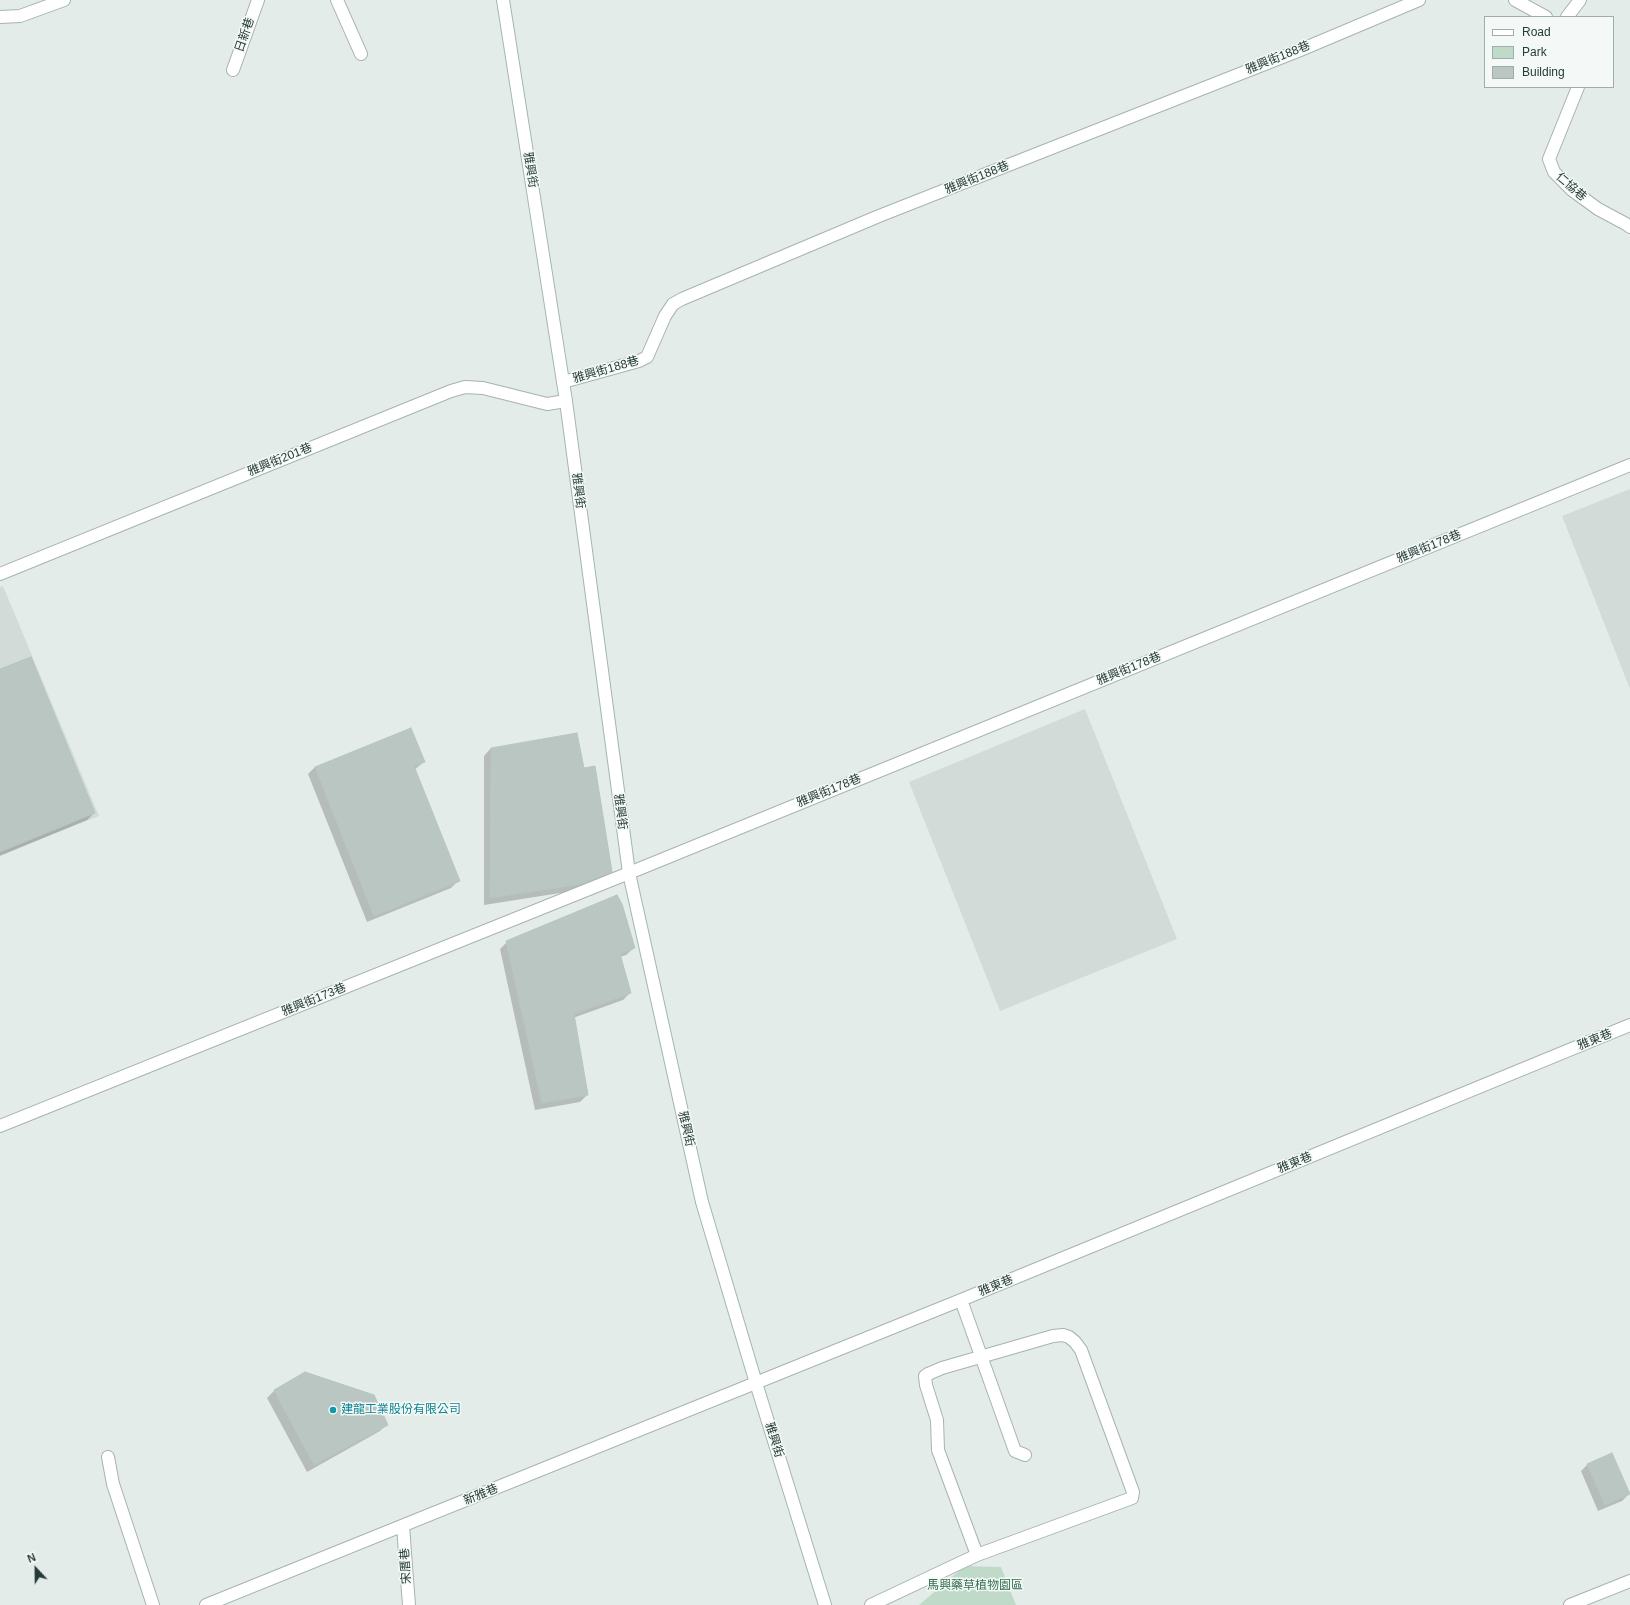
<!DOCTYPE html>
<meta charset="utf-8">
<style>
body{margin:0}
#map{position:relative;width:1630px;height:1605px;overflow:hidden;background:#e4ece9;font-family:Arial,sans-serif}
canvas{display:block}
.legend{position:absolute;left:1484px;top:16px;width:130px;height:72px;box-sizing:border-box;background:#f4f9f7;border:1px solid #a1adaa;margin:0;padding:5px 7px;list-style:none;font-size:12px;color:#253b37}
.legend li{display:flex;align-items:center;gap:8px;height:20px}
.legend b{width:20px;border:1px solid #a1adaa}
.north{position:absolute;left:16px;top:1549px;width:40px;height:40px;-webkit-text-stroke:3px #f4f9f7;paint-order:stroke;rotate:338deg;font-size:11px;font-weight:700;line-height:16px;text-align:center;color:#253b37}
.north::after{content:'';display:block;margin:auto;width:14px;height:18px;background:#253b37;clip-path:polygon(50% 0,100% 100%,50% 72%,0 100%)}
</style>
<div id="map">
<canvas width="1630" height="1605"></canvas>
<ul class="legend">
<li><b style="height:5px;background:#fff"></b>Road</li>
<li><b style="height:11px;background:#bfdac9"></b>Park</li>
<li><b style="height:11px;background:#b9c6c2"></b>Building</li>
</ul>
<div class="north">N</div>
</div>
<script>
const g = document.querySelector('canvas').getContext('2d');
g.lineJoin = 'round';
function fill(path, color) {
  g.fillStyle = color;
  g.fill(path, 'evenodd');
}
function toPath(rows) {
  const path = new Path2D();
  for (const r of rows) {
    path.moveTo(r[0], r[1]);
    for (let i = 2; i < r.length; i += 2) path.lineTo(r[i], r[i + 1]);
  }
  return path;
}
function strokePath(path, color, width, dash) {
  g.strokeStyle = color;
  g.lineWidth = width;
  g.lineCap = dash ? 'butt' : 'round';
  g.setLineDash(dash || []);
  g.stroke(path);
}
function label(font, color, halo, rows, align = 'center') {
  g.font = font + ' Arial,"Noto Sans TC",sans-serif';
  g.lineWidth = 3;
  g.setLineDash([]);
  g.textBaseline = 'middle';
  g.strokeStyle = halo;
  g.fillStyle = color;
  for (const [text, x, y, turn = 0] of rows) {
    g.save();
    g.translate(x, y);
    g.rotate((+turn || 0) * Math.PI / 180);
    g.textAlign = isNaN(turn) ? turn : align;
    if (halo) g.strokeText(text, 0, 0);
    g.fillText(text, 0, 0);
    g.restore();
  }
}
fill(toPath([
 [1630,489,1630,689,1562,516],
 [3,586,99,816,0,855,0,587],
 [1085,709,1177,939,1000,1011,909,782]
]), '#d2dbd8');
fill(toPath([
 [965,1566,1001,1567,1016,1605,919,1605]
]), '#bfdac9');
fill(toPath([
 [0,670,94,813,87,820,0,856],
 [491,748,583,769,610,872,603,879,573,891,484,905,484,756],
 [424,762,414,770,458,881,451,888,367,922,308,774,315,767],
 [507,942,634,948,626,955,620,957,630,993,623,1000,573,1018,587,1095,580,1102,535,1110,500,949],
 [305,1373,387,1424,380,1431,307,1472,267,1398,274,1391],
 [1588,1464,1629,1494,1622,1501,1598,1511,1581,1471]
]), '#0003');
const building = toPath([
 [31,657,95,813,0,852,0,669,31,657],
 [411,728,425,762,414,766,460,881,374,916,315,767,411,728],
 [577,733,584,768,595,766,612,872,581,884,490,898,491,748,577,733],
 [617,895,622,904,635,948,620,954,631,993,574,1014,588,1095,542,1103,506,941,617,895],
 [305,1372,374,1395,388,1425,314,1465,274,1390,305,1372],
 [1612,1453,1630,1494,1605,1505,1587,1464,1612,1453]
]);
fill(building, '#b9c6c2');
strokePath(building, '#b7c5c0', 1);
const street = toPath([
 [337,0,361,54],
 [1515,0,1546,17],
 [0,17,20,16,64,0],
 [1567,17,1580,0],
 [233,70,258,0],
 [1578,87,1549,159,1554,172,1572,190,1598,209,1626,224,1630,227],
 [563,382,639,361,647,357,665,316,673,304,682,299,879,216,1298,51,1419,0],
 [0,574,451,391,465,387,483,388,547,404,566,401],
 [0,1126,629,873,1630,465],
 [961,1300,1015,1451,1025,1455],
 [108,1457,113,1484,153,1605],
 [403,1526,409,1605],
 [206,1605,961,1300,1630,1025],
 [871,1605,977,1555,1132,1498,1133,1492,1081,1350,1075,1342,1069,1337,1063,1335,1053,1336,942,1368,928,1374,925,1376,926,1385,937,1420,938,1450,977,1555],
 [1570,1605,1630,1581]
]);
const secondary = toPath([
 [503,0,566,401,629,873,702,1202,756,1383,825,1605]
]);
strokePath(street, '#a7b3b0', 14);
strokePath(secondary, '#a3b6b1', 14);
strokePath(street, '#fff', 12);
strokePath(secondary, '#fff', 12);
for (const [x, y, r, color] of [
 [333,1410,4,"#0f9aa8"]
]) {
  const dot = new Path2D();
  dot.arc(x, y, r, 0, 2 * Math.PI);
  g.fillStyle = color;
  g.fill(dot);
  strokePath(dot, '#f4f9f7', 1.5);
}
label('12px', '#253b37', '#f4f9f7', [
 ["日新巷",245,35,-71],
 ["雅興街188巷",1278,58,-22],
 ["雅興街",530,170,81],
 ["雅興街188巷",977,178,-22],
 ["仁協巷",1571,187,41],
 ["雅興街188巷",606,370,-16],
 ["雅興街201巷",280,460,-22],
 ["雅興街",578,491,83],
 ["雅興街178巷",1429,547,-22],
 ["雅興街178巷",1129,669,-22],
 ["雅興街178巷",829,791,-22],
 ["雅興街",620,812,83],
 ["雅興街173巷",314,1000,-22],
 ["雅東巷",1595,1040,-22],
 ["雅興街",686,1129,77],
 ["雅東巷",1295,1163,-22],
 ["雅東巷",996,1286,-22],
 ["雅興街",774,1440,73],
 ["新雅巷",481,1495,-22],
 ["宋厝巷",406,1566,-94]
]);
label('12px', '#0d838f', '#f4f9f7', [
 ["建龍工業股份有限公司",341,1410]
], 'left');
label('12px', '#346d50', '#f4f9f7', [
 ["馬興藥草植物園區",975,1586]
]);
</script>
